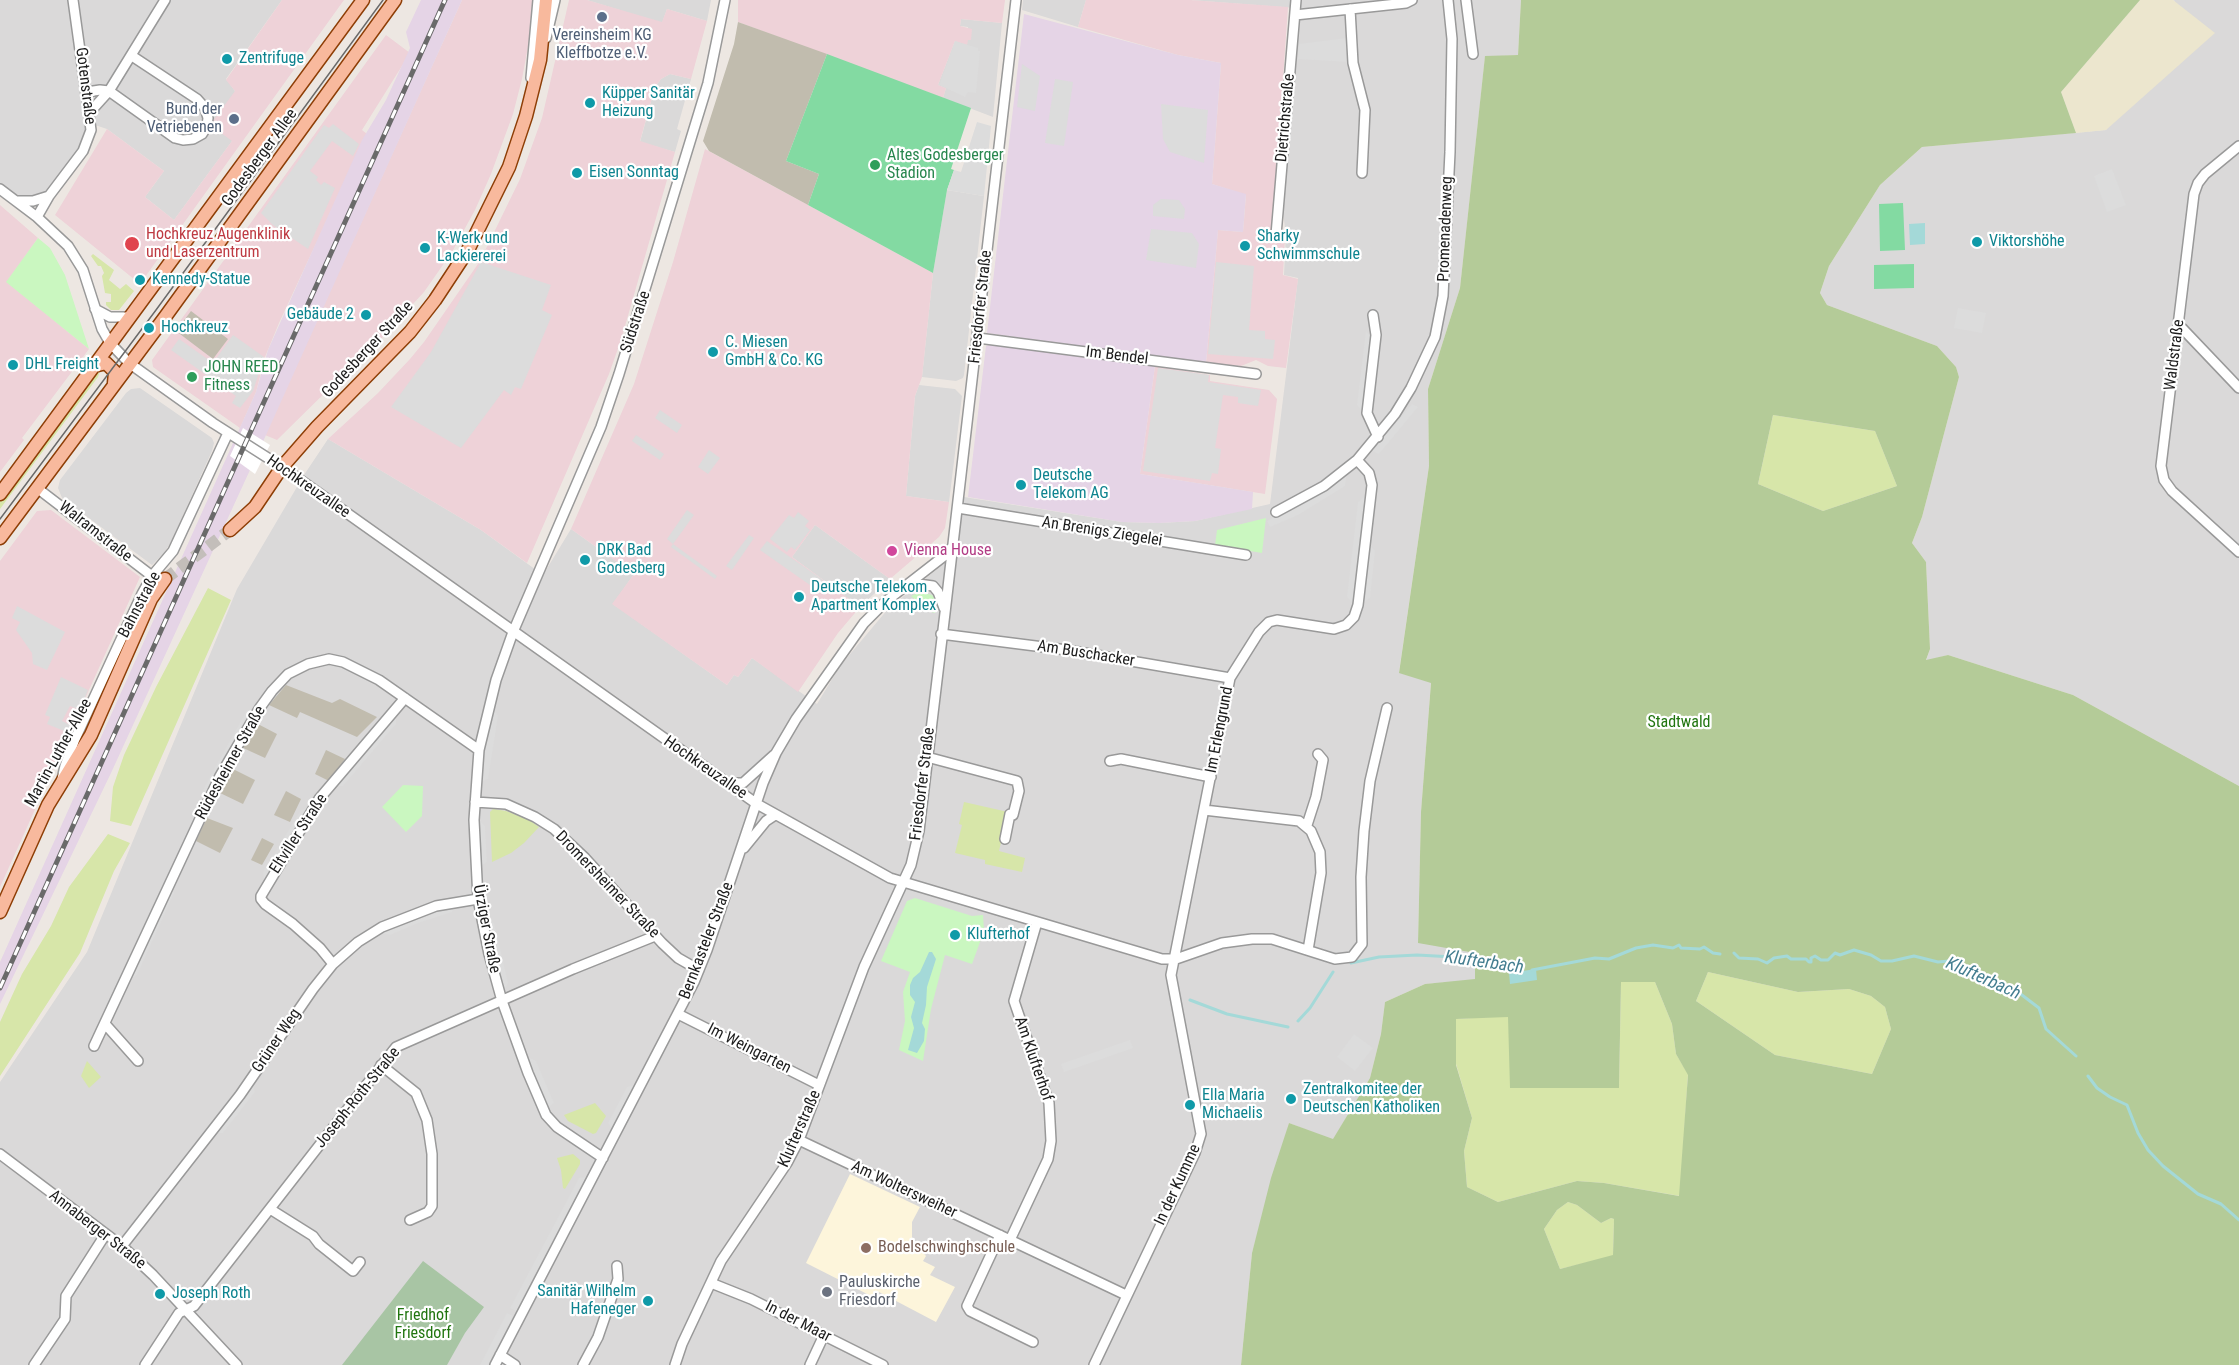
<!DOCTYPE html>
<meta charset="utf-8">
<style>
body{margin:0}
canvas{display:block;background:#ede7e2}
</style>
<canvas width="2239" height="1365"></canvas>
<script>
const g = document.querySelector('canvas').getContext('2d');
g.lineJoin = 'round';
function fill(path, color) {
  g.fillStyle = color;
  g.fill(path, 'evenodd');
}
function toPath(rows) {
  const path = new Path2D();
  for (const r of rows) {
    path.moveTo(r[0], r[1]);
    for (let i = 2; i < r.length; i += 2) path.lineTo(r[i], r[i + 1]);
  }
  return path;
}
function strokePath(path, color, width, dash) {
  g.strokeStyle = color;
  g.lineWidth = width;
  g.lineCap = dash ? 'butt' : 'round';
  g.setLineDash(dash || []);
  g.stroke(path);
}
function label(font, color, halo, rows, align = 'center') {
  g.font = font + ' "Roboto Condensed",sans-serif';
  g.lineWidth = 4.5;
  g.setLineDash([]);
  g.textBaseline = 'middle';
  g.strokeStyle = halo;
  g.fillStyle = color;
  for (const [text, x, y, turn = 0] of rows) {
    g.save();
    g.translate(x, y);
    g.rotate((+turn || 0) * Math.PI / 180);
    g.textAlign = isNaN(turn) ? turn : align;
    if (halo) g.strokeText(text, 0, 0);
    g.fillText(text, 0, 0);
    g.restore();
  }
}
fill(toPath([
 [0,0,282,0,226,79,235,91,232,141,174,220,145,197,164,171,107,129,89,123,85,143,44,195,26,196,0,192],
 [587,0,711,0,707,21,667,9,662,23],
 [1023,0,1086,0,1078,27,1022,10],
 [1190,0,1521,0,1518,55,1485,57,1460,288,1428,389,1429,466,1399,672,1431,682,1421,812,1418,942,1475,953,1475,980,1425,984,1385,1002,1381,1034,1370,1078,1333,1140,1289,1123,1252,1253,1241,1365,0,1365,0,1082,87,952,237,589,304,475,328,439,481,530,543,575,571,529,634,574,613,604,727,685,734,675,738,677,752,658,817,704,840,666,888,609,957,553,964,497,1122,522,1159,523,1195,521,1270,504,1298,278,1284,275,1286,235,1282,205,1296,8],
 [2173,0,2239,0,2239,786,2073,695,1948,655,1926,661,1930,649,1926,562,1912,543,1922,517,1959,377,1956,367,1937,346,1827,305,1820,293,1829,266,1880,185,1922,147,2106,130,2175,1],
 [961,19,1002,23,993,117,943,98,946,88,938,85,955,41,967,44,968,27,960,26],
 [670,74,691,79,677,129,681,131,675,152,640,142,655,87,661,79],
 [947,190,984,196,964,375,963,378,956,381,922,377,933,273],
 [919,385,955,389,962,396,949,502,906,496,915,396],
 [140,388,212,438,214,443,212,451,171,542,164,553,152,565,62,498,58,488,60,480,126,393,131,389],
 [815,525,890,579,860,607,792,557]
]), '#dad9d9');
fill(toPath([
 [282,0,344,0,140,284,55,215,107,129,164,171,145,197,174,220,232,141,210,125,235,91,226,80],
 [462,0,532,0,531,30,522,79,513,114,491,174,475,210,452,252,424,292,370,351,340,378,277,440,265,435],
 [569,0,587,0,662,22,667,9,707,21,691,79,670,74,661,79,655,87,640,141,675,152,621,340,609,374,527,563,481,530,328,439,378,393,410,359,424,342,480,261,520,179,542,118],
 [738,0,1005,0,1002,23,961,19,960,26,972,29,971,40,968,40,967,45,955,41,938,85,946,88,943,98,738,22],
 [1086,0,1190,0,1288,7,1272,234,1285,236,1283,275,1298,279,1286,368,1268,366,1256,360,1241,366,1206,363,1218,230,1243,232,1246,195,1212,184,1221,63,1178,55,1078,27],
 [386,35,410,53,362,130,367,134,279,323,265,357,256,392,240,428,153,367,152,360],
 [705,149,933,273,922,377,915,396,906,496,949,502,945,528,939,537,890,579,815,525,792,557,860,607,838,633,798,692,752,658,738,677,734,675,727,685,612,604,634,574,571,529,634,384,673,262],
 [0,205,38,238,7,282,89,349,22,438,24,440,0,472],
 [1155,366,1210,375,1210,381,1269,390,1277,399,1265,494,1140,474],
 [51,510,140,577,0,887,0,561,37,511]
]), '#eed2d8');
fill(toPath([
 [421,0,462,0,266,435,111,773,0,1004,0,962,256,392,268,350,362,140,386,100,410,48,406,32],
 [1024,14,1178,55,1221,63,1212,184,1246,194,1243,232,1218,230,1206,363,987,333],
 [991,344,1155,366,1140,474,1253,492,1252,509,1195,521,1159,523,1122,522,968,497,986,346]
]), '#e5d4e6');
fill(toPath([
 [850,1174,920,1207,912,1222,912,1240,926,1256,923,1261,935,1267,930,1275,955,1287,936,1322,879,1292,875,1298,806,1263]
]), '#fdf5db');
fill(toPath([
 [738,22,827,54,786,161,819,174,808,205,709,151,703,141,734,44],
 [191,311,228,339,213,359,176,331],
 [286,685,332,703,340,699,377,717,357,737,300,712,297,718,269,705],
 [256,723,277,734,265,758,241,747],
 [326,750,345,759,329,781,315,774],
 [233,769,255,780,243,804,218,792],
 [286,791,301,799,290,822,274,815],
 [207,818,233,828,220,853,196,841],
 [262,838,274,844,262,865,251,860]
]), '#c1bcae');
fill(toPath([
 [2140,0,2173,0,2215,33,2106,130,2076,133,2061,92]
]), '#ece6ce');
fill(toPath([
 [93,254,114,270,109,280,120,289,126,284,134,291,119,310,111,310,106,305,106,302,111,302,111,294,105,293,102,276,104,273,101,266,98,266,91,256],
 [100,371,98,377,0,509,0,502,91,379],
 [1773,415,1875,431,1897,486,1823,511,1758,484],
 [208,588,231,600,131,826,110,821,113,787,124,755,156,687],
 [964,802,1008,812,999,851,1025,858,1022,872,985,864,985,860,955,853,962,825,959,824],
 [493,809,506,811,529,820,539,827,524,843,511,853,492,862,490,812],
 [108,834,130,843,114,871,80,953,0,1076,0,1022,22,974,51,926,69,887],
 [1708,972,1798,992,1849,989,1871,996,1885,1007,1891,1029,1872,1074,1775,1055,1696,1001],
 [1621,982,1655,982,1672,1024,1676,1054,1688,1074,1680,1196,1604,1183,1577,1181,1498,1202,1467,1187,1464,1151,1472,1118,1456,1064,1456,1019,1508,1016,1619,1088],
 [87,1061,101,1077,89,1088,81,1076],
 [595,1103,606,1116,596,1133,593,1134,568,1121,564,1115],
 [573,1154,580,1160,580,1164,565,1189,563,1188,561,1170,557,1158],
 [1568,1202,1577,1205,1601,1223,1611,1218,1614,1219,1613,1256,1560,1269,1544,1229,1557,1210]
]), '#d7e6a9');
fill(toPath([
 [1521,0,2140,0,2061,92,2076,133,1922,147,1880,185,1829,266,1820,293,1827,305,1937,346,1956,367,1959,377,1922,517,1912,543,1926,562,1930,649,1926,660,1948,655,2073,695,2239,786,2239,1365,1241,1365,1252,1253,1271,1178,1289,1123,1333,1139,1370,1078,1381,1034,1385,1002,1425,984,1475,979,1475,953,1418,943,1421,812,1431,683,1399,673,1429,466,1428,389,1460,288,1485,56,1518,55],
 [1773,415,1875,431,1897,486,1823,511,1758,484],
 [1708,972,1798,992,1849,989,1871,996,1885,1007,1891,1029,1872,1074,1775,1055,1696,1001],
 [1621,982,1655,982,1672,1024,1676,1054,1688,1075,1679,1196,1604,1183,1577,1181,1498,1202,1467,1187,1464,1151,1472,1118,1456,1065,1456,1019,1508,1017,1510,1088,1619,1088],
 [1568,1202,1577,1205,1601,1223,1611,1218,1614,1219,1613,1255,1560,1269,1544,1229,1557,1210]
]), '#b4cb98');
fill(toPath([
 [423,1261,484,1307,465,1333,447,1365,342,1365]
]), '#a8c5a4');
fill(toPath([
 [38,238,50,248,65,275,89,349,6,282],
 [1266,518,1262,553,1215,545,1217,530],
 [920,592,932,595,935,599,935,613,928,611,911,596],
 [403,785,423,786,422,816,406,832,382,807],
 [915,898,972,916,983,915,984,931,972,964,945,955,931,1009,923,1061,899,1050,905,1021,903,992,910,972,881,961,907,901]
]), '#caf7c0');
fill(toPath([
 [827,54,971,108,951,169,954,170,947,190,933,273,808,205,819,174,786,161],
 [1903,203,1905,250,1880,251,1879,204],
 [1914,264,1914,288,1874,289,1874,265]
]), '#83daa2');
fill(toPath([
 [1347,38,1349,62,1298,59,1299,44],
 [955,41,978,48,978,51,980,51,976,93,968,92,965,97,939,85],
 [1022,64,1040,76,1035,111,1017,107],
 [1055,79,1073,82,1064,146,1045,143],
 [1161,104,1208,110,1204,163,1170,152,1163,139],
 [977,122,991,126,984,196,947,190,954,170,961,172],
 [333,124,359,144,353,156,332,141,310,171,318,177,316,180,321,185,324,182,335,188,308,249,273,225,261,213,324,125,329,128],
 [2112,169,2126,205,2107,212,2094,176],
 [1161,199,1179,200,1185,209,1184,219,1153,216,1153,205],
 [1151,229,1192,233,1199,244,1196,268,1146,260],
 [481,262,551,285,542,310,552,315,521,389,515,387,511,395,504,390,461,448,391,407,431,352],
 [1216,262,1254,266,1249,330,1265,331,1265,339,1275,340,1273,359,1208,354],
 [1958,308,1986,313,1982,333,1954,328],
 [1366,331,1372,338,1364,413,1357,405],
 [233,335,264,357,253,391,240,408,232,403,236,396,171,350,179,339,213,363],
 [1158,368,1209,375,1208,382,1261,390,1258,406,1238,403,1238,397,1223,395,1215,448,1221,449,1218,474,1212,473,1210,481,1143,471],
 [1412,404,1418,407,1379,454,1372,451],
 [660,410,682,425,677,433,655,418],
 [636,435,664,454,660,460,632,441],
 [709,450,720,458,708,474,698,467],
 [1347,474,1345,486,1298,515,1270,527,1267,521,1322,493],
 [1366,495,1354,604,1347,597,1358,502],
 [687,510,694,515,673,544,717,576,715,579,671,547,673,544,667,539],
 [798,512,809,521,805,526,810,530,795,550,791,547,787,552,770,539,789,515,794,518],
 [749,535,754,538,732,570,726,566],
 [767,541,823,580,817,590,760,550],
 [1369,544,1375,551,1370,598,1362,604],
 [17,606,65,632,47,670,33,664,32,653,16,630,20,622,12,618],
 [61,677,88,690,80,710,70,706,62,721,72,726,69,733,47,724,50,717,45,715],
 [494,709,498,716,488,779,481,782,485,750],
 [247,710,254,710,203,800,201,794,211,775],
 [396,714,396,724,343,786,334,786],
 [310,807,264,881,263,872,301,810],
 [479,820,485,826,487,862,481,866],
 [565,842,597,875,626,910,617,909,593,878,565,850],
 [172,884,174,893,137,975,130,979],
 [456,906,452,912,418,923,390,935,381,933,416,917],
 [486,916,494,923,508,983,504,992],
 [1354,1034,1373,1048,1355,1071,1337,1057],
 [1130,1040,1133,1048,1064,1072,1061,1064],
 [526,1056,536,1061,554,1103,548,1108],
 [253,1083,255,1092,223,1133,216,1133],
 [635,1085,612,1129,608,1123,627,1087],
 [586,1177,516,1311,510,1308,579,1178],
 [507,1313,513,1316,488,1365,480,1365]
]), '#dcdcdc');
fill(toPath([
 [1925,223,1925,244,1910,245,1909,224],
 [929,952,932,952,936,959,927,987,926,1005,922,1023,925,1029,924,1041,917,1053,908,1050,914,1028,911,1017,915,1002,910,995,910,985,913,978,920,972],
 [1536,969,1537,980,1510,984,1509,973]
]), '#a4d9d8');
fill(toPath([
 [243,428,270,445,255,474,230,456]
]), '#fff');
strokePath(toPath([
 [1734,953,1739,958,1758,959,1767,963,1774,958,1787,956,1791,959,1806,959,1809,962,1811,962,1811,958,1815,956,1821,960,1828,960,1835,953,1840,955,1854,950,1871,955,1881,961,1892,961,1914,956,1938,962,1949,961,1958,966,1977,970,1983,976,2003,988,2018,992,2039,1008,2046,1029,2076,1056],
 [1351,963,1379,957,1417,955,1472,958,1490,961,1509,971,1520,972],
 [1532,970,1595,958,1609,959,1636,948,1653,945,1673,948,1679,945,1681,948,1700,949,1704,947,1713,953,1720,954],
 [1190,1000,1227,1014,1288,1027],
 [1298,1021,1310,1008,1333,972],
 [2088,1076,2097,1088,2110,1097,2127,1105,2138,1133,2148,1150,2163,1166,2198,1194,2221,1204,2239,1220]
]), '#a4d9d8', 3);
strokePath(toPath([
 [165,579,230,530]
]), '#c3beba', 12, [12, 6]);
const minor = toPath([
 [1466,0,1473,54],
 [1350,9,1353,63,1365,110,1362,173],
 [1295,15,1406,3,1412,0],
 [546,38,555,0],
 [531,78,538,0],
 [87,92,100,90,109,91,175,138,183,140,193,139,202,134,207,126,208,118,205,108,197,99,132,56],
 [90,112,109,91,165,0],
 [2239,146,2205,174,2198,183,2194,194,2161,466,2164,480,2172,491,2239,552],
 [0,189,37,217,68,246,83,270,102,329,110,343,129,363,213,423,282,467,757,804,890,878,1162,959,1176,959,1222,943,1252,939,1272,939,1335,959,1352,957,1362,944,1361,877,1364,831,1370,781,1387,708],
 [16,201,33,201,49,196],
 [37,217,49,196,83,151,91,130,73,0],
 [1276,235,1296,0],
 [95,309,110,317,131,317],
 [1373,315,1376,335,1367,413,1378,437],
 [2179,325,2239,388],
 [978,338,1256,374],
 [37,488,152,576],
 [958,508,1246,555],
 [1276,512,1324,486,1357,460,1395,414,1411,388,1435,337,1443,296,1450,152,1452,39,1448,0],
 [906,586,918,584,933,586,938,592,944,608],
 [941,634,1067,650,1230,678],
 [927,757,1017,781,1019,791,1013,815,1010,814,1005,839],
 [1110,761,1121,759,1211,777],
 [62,779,65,766,75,739,142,594,152,576,173,551,228,433],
 [728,783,743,783,774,755],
 [475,802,506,804,535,817,554,829,585,858,662,943,678,958,699,970],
 [1204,810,1299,821,1311,831,1320,852,1321,873,1308,950],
 [1307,825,1316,797,1323,760,1318,754],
 [744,848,766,821,775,815],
 [333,964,320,948,293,924,265,904,261,899,261,896,319,799,405,698],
 [678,1014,819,1085],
 [106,1025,138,1061],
 [94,1046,220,776,259,709,272,691,288,674,308,664,329,659,343,662,379,680,479,750],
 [381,1065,416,1093,427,1120,432,1154,432,1206,428,1212,410,1220],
 [799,1140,1126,1295],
 [0,1154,122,1246,153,1275,237,1365],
 [603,1158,557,1127,546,1115,528,1073,502,1001,489,954,478,899,474,820,479,750,496,680,513,632,601,427,619,374,708,83,725,0],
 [270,1209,313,1236,319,1244,353,1271,360,1262],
 [1000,1235,967,1306,970,1311,1033,1342],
 [1010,1240,1048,1159,1051,1141,1049,1103,1014,1001,1037,922],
 [122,1246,240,1095,313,989,333,964,358,942,382,927,436,906,478,899],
 [711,1283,751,1299,883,1365],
 [500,1355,515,1365],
 [34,1365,65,1319,66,1296,105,1235],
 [145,1365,179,1313,194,1306,396,1047,573,969,655,936],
 [495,1365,694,982,707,950,763,783,776,753,796,719,864,623,885,602,948,553,952,547],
 [583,1365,598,1337,618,1279,617,1266],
 [675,1365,682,1344,721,1261,787,1163,799,1140,864,967,911,865,919,831,945,613,1016,0],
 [810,1365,824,1335],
 [1094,1365,1195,1153,1201,1134,1171,975,1230,678,1259,632,1269,622,1277,620,1334,629,1346,625,1354,617,1358,605,1372,485,1369,473,1357,460]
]);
const major = toPath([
 [94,366,106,363,115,372,114,383],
 [0,494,363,0],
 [230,530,255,507,282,467,317,427,410,332,435,300,468,250,509,167,526,116,540,60,546,0],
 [0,538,165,317,395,0],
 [0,912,48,805,91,735,151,599,165,579]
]);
strokePath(minor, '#999', 12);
strokePath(major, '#8e3e06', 15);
strokePath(minor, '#fff', 9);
strokePath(major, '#f8b99d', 12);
strokePath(toPath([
 [0,519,156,310,383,0]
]), '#6a6a6a', 1.5);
const rail = toPath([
 [0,988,445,0]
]);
strokePath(rail, '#6a6a6a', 5);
strokePath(rail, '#fff', 3, [9]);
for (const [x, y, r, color] of [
 [602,17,6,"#5c6f8a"],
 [227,59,6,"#0f9aa8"],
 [590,103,6,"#0f9aa8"],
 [234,119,6,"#5c6f8a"],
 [875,165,6,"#2e9e5b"],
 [577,173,6,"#0f9aa8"],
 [1977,242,6,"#0f9aa8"],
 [132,244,8,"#e0444e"],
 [1245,246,6,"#0f9aa8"],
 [425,248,6,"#0f9aa8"],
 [140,280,6,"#0f9aa8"],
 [366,315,6,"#0f9aa8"],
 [149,328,6,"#0f9aa8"],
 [713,352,6,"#0f9aa8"],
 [13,365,6,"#0f9aa8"],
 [192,377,6,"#2e9e5b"],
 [1021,485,6,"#0f9aa8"],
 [892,551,6,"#d1479c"],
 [585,560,6,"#0f9aa8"],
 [799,597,6,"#0f9aa8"],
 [955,935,6,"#0f9aa8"],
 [1291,1099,6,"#0f9aa8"],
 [1190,1105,6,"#0f9aa8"],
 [866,1248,6,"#8d6e63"],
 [827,1292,6,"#6b7280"],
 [160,1294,6,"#0f9aa8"],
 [648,1301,6,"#0f9aa8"]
]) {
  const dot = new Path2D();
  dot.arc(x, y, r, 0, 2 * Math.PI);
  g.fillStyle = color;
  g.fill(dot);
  strokePath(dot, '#fff', 2);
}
label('16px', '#4e5e75', '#fff', [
 ["Vereinsheim KG",602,36],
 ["Kleffbotze e.V.",602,54],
 ["Bund der",222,110,"right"],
 ["Vetriebenen",222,128,"right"]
]);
label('16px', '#0d838f', '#fff', [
 ["Zentrifuge",239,59],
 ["Küpper Sanitär",602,94],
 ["Heizung",602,112],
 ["Eisen Sonntag",589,173],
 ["Sharky",1257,237],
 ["Schwimmschule",1257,255],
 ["K-Werk und",437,239],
 ["Lackiererei",437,257],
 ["Viktorshöhe",1989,242],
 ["Kennedy-Statue",152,280],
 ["Gebäude 2",354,315,"right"],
 ["Hochkreuz",161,328],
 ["C. Miesen",725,343],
 ["GmbH & Co. KG",725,361],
 ["DHL Freight",25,365],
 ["Deutsche",1033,476],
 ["Telekom AG",1033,494],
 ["DRK Bad",597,551],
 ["Godesberg",597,569],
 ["Deutsche Telekom",811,588],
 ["Apartment Komplex",811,606],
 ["Klufterhof",967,935],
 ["Zentralkomitee der",1303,1090],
 ["Deutschen Katholiken",1303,1108],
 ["Ella Maria",1202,1096],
 ["Michaelis",1202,1114],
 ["Sanitär Wilhelm",636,1292,"right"],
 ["Hafeneger",636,1310,"right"],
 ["Joseph Roth",172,1294]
], 'left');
label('16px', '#1c1c1c', '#fff', [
 ["Gotenstraße",85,86,83],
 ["Dietrichstraße",1286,118,-85],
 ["Godesberger Allee",260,158,-54],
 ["Promenadenweg",1446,229,-88],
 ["Friesdorfer Straße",981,307,-84],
 ["Südstraße",636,322,-72],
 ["Godesberger Straße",368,350,-47],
 ["Waldstraße",2175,355,-83],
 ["Im Bendel",1117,356,7],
 ["Hochkreuzallee",308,487,35],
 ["Walramstraße",95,532,38],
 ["An Brenigs Ziegelei",1102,532,9],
 ["Bahnstraße",140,605,-62],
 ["Am Buschacker",1086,654,9],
 ["Im Erlengrund",1220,730,-79],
 ["Martin-Luther-Allee",59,753,-61],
 ["Rüdesheimer Straße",231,763,-61],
 ["Hochkreuzallee",705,768,35],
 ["Friesdorfer Straße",923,784,-83],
 ["Eltviller Straße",299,834,-57],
 ["Dromersheimer Straße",607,885,46],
 ["Ürziger Straße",486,929,79],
 ["Bernkasteler Straße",707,941,-69],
 ["Grüner Weg",277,1041,-56],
 ["Im Weingarten",749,1049,27],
 ["Am Klufterhof",1033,1059,71],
 ["Joseph-Roth-Straße",358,1098,-51],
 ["Klufterstraße",800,1129,-66],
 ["In der Kumme",1178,1185,-65],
 ["Am Woltersweiher",904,1190,25],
 ["Annaberger Straße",97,1230,38],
 ["In der Maar",798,1322,27]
]);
label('16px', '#27864d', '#fff', [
 ["Altes Godesberger",887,156],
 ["Stadion",887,174],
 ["JOHN REED",204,368],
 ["Fitness",204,386]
], 'left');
label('16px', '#be3a42', '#fff', [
 ["Hochkreuz Augenklinik",146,235],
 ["und Laserzentrum",146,253]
], 'left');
label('16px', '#b23c85', '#fff', [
 ["Vienna House",904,551]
], 'left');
label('16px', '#217510', '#fff', [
 ["Stadtwald",1679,723],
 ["Friedhof",423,1316],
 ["Friesdorf",423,1334]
]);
label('16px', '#785e54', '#fff', [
 ["Bodelschwinghschule",878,1248]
], 'left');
label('16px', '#5b616d', '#fff', [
 ["Pauluskirche",839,1283],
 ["Friesdorf",839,1301]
], 'left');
label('italic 18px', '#447e90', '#fff', [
 ["Klufterbach",1484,963,8],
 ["Klufterbach",1983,979,24]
]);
</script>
